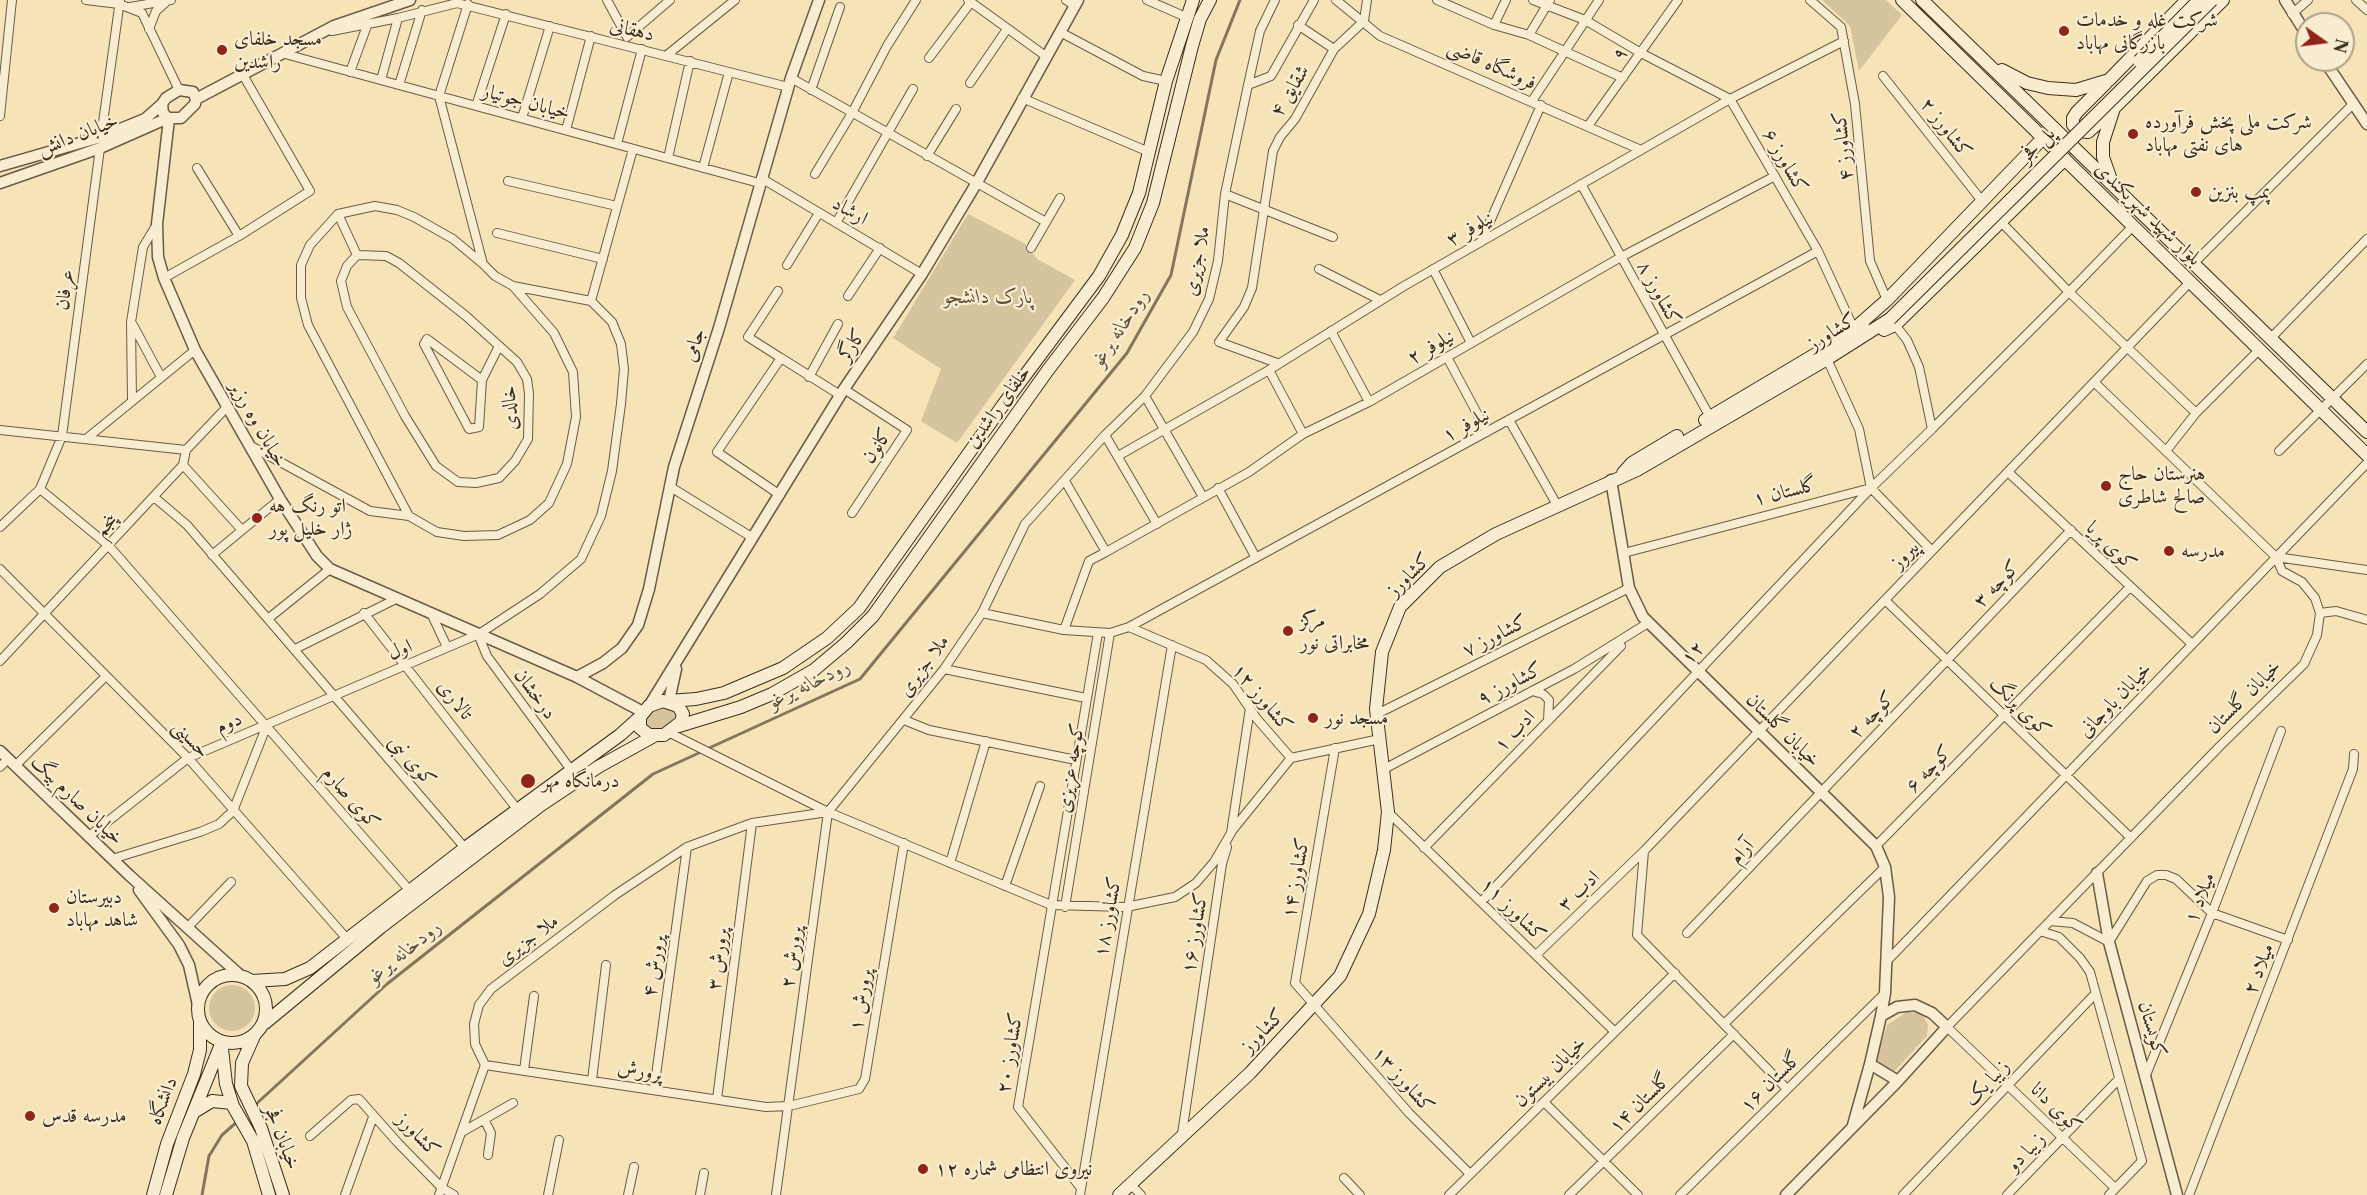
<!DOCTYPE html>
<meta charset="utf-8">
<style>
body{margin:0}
#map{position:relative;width:2367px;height:1195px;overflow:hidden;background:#f6e3b8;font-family:"Libre Caslon Text",serif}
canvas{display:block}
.north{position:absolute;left:2295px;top:12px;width:60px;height:60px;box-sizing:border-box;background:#f9edd1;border:2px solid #ada18a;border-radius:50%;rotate:104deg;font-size:16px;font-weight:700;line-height:24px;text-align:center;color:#3a2e20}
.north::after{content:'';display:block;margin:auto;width:21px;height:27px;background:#8f2418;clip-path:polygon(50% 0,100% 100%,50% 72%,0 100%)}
</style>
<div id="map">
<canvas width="2367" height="1195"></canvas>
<div class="north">N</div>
</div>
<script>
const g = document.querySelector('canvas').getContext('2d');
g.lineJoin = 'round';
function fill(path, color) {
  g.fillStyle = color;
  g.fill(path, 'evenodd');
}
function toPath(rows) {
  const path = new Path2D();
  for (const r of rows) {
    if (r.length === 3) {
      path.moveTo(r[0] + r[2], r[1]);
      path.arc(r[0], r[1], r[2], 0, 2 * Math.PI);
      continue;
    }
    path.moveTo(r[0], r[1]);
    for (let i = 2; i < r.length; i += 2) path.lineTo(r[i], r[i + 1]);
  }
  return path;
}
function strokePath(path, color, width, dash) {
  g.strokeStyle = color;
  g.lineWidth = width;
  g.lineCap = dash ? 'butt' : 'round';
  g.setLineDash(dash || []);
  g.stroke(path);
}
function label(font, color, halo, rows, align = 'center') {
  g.font = font + ' "Libre Caslon Text",Amiri,serif';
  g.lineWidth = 4.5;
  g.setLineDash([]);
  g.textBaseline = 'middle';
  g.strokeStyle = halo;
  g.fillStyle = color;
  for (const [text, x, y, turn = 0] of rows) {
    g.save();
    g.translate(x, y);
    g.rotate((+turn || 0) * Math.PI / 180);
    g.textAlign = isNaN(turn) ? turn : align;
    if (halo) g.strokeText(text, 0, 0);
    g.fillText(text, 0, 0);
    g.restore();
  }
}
fill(toPath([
 [1822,0,1886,0,1902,15,1859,71,1850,26],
 [968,214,1024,243,1037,259,1075,280,957,443,921,421,941,369,893,338],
 [666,706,674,710,675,719,663,730,653,731,644,724,648,713],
 [232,1008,23],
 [1907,1012,1918,1013,1924,1017,1928,1025,1927,1036,1893,1073,1876,1060,1887,1025]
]), '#d6c49e');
strokePath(toPath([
 [707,749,860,679,1127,353,1171,275,1216,60,1240,0],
 [254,1106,387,984,653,774,701,752],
 [202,1195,209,1156,222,1135,238,1121]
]), '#84755c', 3);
const minor = toPath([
 [86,0,119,4,142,13,179,90],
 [607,0,627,37,670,0],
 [968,0,1047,57],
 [1066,0,1075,6],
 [1147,0,1186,17],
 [1336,0,1380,36,1641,150],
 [1437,0,1494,25,1529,35,1623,78],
 [1533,0,1585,20,1641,53,1730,99,1818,251,1854,329],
 [1810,0,1841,27,1855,104,1870,261,1887,300],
 [2356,0,2367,10],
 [130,7,171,0],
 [2292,14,2308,0],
 [1298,25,1334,49],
 [1494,25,1506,0],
 [149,29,156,11,165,3],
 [332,31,398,18,457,3,788,87],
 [1060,32,1143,76,1166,81],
 [1529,35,1550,0],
 [285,54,759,183],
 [667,55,735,0],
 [929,58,971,2],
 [350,72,368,23],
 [1883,76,1982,201],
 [791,78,1046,222],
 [381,80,398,18],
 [970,83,1007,29],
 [399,85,422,10],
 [1248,85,1271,76,1314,0],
 [811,90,840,7],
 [1022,98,1149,152],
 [1532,101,1599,0],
 [476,106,506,14],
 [0,116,12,0],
 [522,118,550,26],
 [1588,126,1678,0],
 [566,130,591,36],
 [101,137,120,0],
 [617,144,642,49],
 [927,156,956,109],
 [668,158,690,61],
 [197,168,239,236],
 [703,168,729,72],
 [815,174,852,113,887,46,916,0],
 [761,178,922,274],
 [508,181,617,206],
 [1581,184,1710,417],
 [1225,194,1333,237],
 [338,214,357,255,347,266,341,281,347,307,405,416,436,466,458,482,476,483,499,478,515,461,528,439,529,393,527,379,517,362,466,316,399,263,386,256,357,255],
 [836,223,913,89],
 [2133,226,2069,292,2196,413,2259,350],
 [497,233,603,259],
 [1481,242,1541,105],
 [1031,248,1060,198],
 [2194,263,2353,104],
 [483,264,453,239,414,217,397,210,375,206,338,214,310,245,301,265,301,298,308,325,409,516,437,532,464,536,498,535,530,520,549,503,567,464,576,417,573,372,554,333,513,286],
 [787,265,819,213],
 [1319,269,1380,300],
 [1433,269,1471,343],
 [164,278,239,236,310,191,243,75],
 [778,291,748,337,781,358,717,452,780,495],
 [848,296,880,248],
 [591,301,633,149],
 [1892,321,1907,340,1919,367,1932,429,2069,292,2002,223],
 [133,325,161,377],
 [1331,331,1369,402],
 [427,339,482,380,479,427,469,429,424,344,427,339],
 [2270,339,2367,239],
 [1447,357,1487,432],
 [781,358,840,395],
 [1827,359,1859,429,1871,488],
 [1277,363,1219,342,1244,307,1252,288,1273,151,1280,137,1295,119,1334,49,1364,21,1367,0],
 [1269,370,1303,434],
 [809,377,838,324],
 [482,380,499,346],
 [2094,382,2276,557,2367,570],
 [844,389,907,430,852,513],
 [1145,396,1203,497],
 [132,401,131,322,143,247,157,224],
 [1509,420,1557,505],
 [0,430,186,450],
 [1105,435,1157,524],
 [86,439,195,350],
 [251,446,370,511,409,516],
 [2166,451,2196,413],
 [2279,451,2367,364],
 [1118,456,1269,370,1404,286,1730,99,1844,41],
 [183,465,241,529],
 [2008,472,2192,644],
 [669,486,753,538],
 [1218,488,1256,558],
 [40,489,109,546,411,892],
 [154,497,187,525,465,848],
 [0,527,40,489,62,436,100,148],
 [1106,552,1249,472,1303,434,1369,402,1621,257,1775,176],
 [1624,553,1871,488,1932,551],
 [212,555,280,499],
 [0,569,188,758,348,940],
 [1885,600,2131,838],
 [364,613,517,809],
 [431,613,447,647],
 [982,613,1064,630,1110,633,1129,627,1206,660,1233,684,1257,719,1291,758,1380,739],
 [2320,613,2336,611,2367,620],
 [269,618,330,569],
 [1129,627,1818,251],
 [1064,630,1089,561,1106,552,1065,481],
 [478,634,487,656,571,770],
 [295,649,398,598],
 [0,661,183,465,186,450,227,407],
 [944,669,1086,698],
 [1532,691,1543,694,1549,700,1548,721],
 [1377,714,1629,588],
 [904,720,929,730,1076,760],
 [670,733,828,812,1051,905,1126,907,1175,897,1196,883,1214,862,1231,833,1250,708],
 [1335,748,1295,983,1409,1113,1470,1174],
 [15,766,106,676],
 [0,767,8,759],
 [1384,769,1574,669,1648,623],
 [1388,812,1615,1032],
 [1231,832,1291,758],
 [88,837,188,758,479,634,540,594,581,559,601,516,612,471,621,404,624,369,621,344,612,322,591,301,513,286,495,276,483,264,439,96,468,4],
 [1876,846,2130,587],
 [1424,848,1621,646],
 [1644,851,1637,935,1787,1089],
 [112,859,200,832,219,824,233,811,267,725],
 [950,863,986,741],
 [1005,886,1040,786],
 [1481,902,1871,488,1932,429],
 [1065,907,1110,633],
 [2050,921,2073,923,2109,942,2147,881,2157,875,2166,875,2176,879,2212,913,2288,940],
 [188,927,231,882],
 [2040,931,2059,937,2080,958,2090,972,2142,1161,2109,1195],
 [1687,933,2071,530],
 [1536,955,1644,851,2190,282],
 [1887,961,2367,463],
 [1724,1024,1885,867],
 [485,1065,766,1107,789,1106,859,1089,865,1079,904,843],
 [524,1070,534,996],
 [2146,1075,2212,913,2281,731],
 [592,1080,606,965],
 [654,1090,687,847],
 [717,1099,752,823],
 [1544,1102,1638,1195],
 [485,1121,491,1133,488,1155],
 [462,1132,513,1103],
 [1182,1134,1222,864,1227,847],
 [310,1136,351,1100,359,1099,398,1143,442,1188,454,1195],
 [1344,1178,1360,1195],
 [1131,1185,1141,1195],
 [1080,1187,1018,1107,1098,633],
 [2115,1188,1947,1027,2220,746,2304,664,2317,635,2320,613,2315,598,2302,582,2282,571,2276,557],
 [345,1195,373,1117],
 [439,1195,485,1065,475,1044,474,1024,479,1005,491,989,615,895,687,847,752,823,828,812,944,669,982,613,1025,524,1105,435,1145,396,1193,332,1209,299,1218,261,1225,194,1248,85,1260,31,1275,0],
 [548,1195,559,1140],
 [628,1195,634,1167],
 [700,1195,704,1173],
 [776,1195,828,812],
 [1080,1195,1172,645],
 [1449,1195,1675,973],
 [1569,1195,1734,1034],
 [1680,1195,1885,993],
 [1903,1195,2095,994],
 [2007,1195,2118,1080],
 [2189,1195,2353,769,2354,754]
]);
const tertiary = toPath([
 [2285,0,2307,35],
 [2324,60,2367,124],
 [179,90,193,92,196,99,195,104,181,118,168,118,163,113,162,104,166,98,179,90],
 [196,99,334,26,410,0],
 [169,119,157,224,158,257,164,278,195,350,280,499,317,556,330,569,577,677,643,712],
 [0,166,101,137,145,119,162,104],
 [0,183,100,148,168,118],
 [1611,480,1629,588,1643,617,1876,846,1885,867,1889,897,1885,993,1881,1016],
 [577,677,603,663,622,648,638,625,649,589,674,467,719,328,791,78,819,0],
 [669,701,676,669],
 [649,706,844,389,922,274,976,184,1078,0],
 [0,751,129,875,241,976],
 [2097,873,2109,942,2177,1195],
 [139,890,179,945,189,965,198,1005],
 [1915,1005,1932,1013,1947,1027,1898,1081,1870,1064,1881,1016,1897,1007,1915,1005],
 [1853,1125,1870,1064],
 [1786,1195,1898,1081]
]);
const secondary = toPath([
 [1902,0,2367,455],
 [1922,0,2367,432],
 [2002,70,2027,83,2048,88,2076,90,2109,80,2187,0],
 [2106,83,2077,112,2073,118,2073,125,2078,131,2088,132,2109,113],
 [2110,177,2103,157,2103,142,2114,108,2223,0],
 [1854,329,1887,300,2043,138],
 [1884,330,1895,325,2065,159],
 [1705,420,1863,326],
 [1623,473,1632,463,1677,436],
 [663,701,678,706,683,714,681,722,664,735,649,735,640,728,640,717,649,706,663,701],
 [669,701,696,699,724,693,783,668,827,638,859,608,1003,405,1099,276,1122,235,1139,193,1166,81,1193,0],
 [679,726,741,707,772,694,814,670,846,643,873,616,1048,370,1103,298,1135,248,1153,203,1192,46,1200,19,1210,0],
 [232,1009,34],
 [252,981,285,979,310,968,465,848,620,735,640,717],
 [265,1023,381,927,541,805,598,767,654,736],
 [254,1036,242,1063,241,1086,261,1128,283,1195],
 [222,1049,226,1084,233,1106,253,1141,269,1195],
 [194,1112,212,1101,232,1103],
 [153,1195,167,1144,194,1074,200,1050,200,1022],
 [166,1195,183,1138,222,1042],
 [1119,1195,1250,1073,1340,976,1369,914,1384,850,1388,812,1376,709,1382,652,1400,607,1440,567,1496,534,1637,470,1827,359,1890,319]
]);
strokePath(minor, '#695b46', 10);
strokePath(tertiary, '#695b46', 13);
strokePath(secondary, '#3a2e20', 14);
strokePath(minor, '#f9edd1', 8);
strokePath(tertiary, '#f9edd1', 10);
strokePath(secondary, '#f9edd1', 12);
const secondaryBridge = toPath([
 [2139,61,2199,0],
 [1890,319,2212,0]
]);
strokePath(secondaryBridge, '#3a2e20', 14, []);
strokePath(secondaryBridge, '#f9edd1', 12);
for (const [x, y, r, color] of [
 [2064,31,6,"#8f2418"],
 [222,50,6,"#8f2418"],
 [2133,134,6,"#8f2418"],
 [2196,192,6,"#8f2418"],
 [2106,486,6,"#8f2418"],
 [257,518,6,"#8f2418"],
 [2169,551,6,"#8f2418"],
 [1288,631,6,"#8f2418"],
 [1313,718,6,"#8f2418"],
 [528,781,8,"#8f2418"],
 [54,908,6,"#8f2418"],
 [30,1116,6,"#8f2418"],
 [923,1169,6,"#8f2418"]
]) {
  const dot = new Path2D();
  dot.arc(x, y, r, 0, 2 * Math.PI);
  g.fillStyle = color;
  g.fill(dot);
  strokePath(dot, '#f9edd1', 2);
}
label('20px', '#3a2e20', '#f9edd1', [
 ["شرکت غله و خدمات",2076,20],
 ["بازرگانی مهاباد",2076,43],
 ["مسجد خلفای",234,39],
 ["راشدین",234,62],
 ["شرکت ملی پخش فرآورده",2145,122],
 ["های نفتی مهاباد",2145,145],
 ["پمپ بنزین",2208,192],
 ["هنرستان حاج",2118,474],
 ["صالح شاطری",2118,497],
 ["اتو رنگ هه",269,506],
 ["ژار خلیل پور",269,529],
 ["مدرسه",2181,551],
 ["مرکز",1300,620],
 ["مخابراتی نور",1300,643],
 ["مسجد نور",1325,718],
 ["درمانگاه مهر",542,781],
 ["دبیرستان",66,897],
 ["شاهد مهاباد",66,920],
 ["مدرسه قدس",42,1116],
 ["نیروی انتظامی شماره ۱۲",935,1169]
], 'left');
label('20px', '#3a2e20', '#f9edd1', [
 ["دهقانی",632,30,14],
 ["۹",1620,54,-54],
 ["فروشگاه قاضی",1492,65,24],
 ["شقایق ۴",1290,91,-59],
 ["خیابان جوتیار",526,102,15],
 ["کشاورز ۲",1946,128,52],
 ["خیابان دانش",78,135,-21],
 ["پل فجر",2037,145,-45],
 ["کشاورز ۴",1843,146,-96],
 ["کشاورز ۶",1785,161,60],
 ["ارشاد",850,211,30],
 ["بلوار شهید شهریکندی",2148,214,44],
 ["نیلوفر ۳",1470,229,-30],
 ["ملا جزیری",1197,261,-79],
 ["عرفان",65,290,-82],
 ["کشاورز ۸",1659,293,61],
 ["کشاورز",1832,332,-32],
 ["جامی",694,345,-72],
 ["کارگر",852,345,-56],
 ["نیلوفر ۲",1431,347,-30],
 ["خلفای راشدین",998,407,-54],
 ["خالدی",510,408,-93],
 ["خیابان وه رزیر",258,424,60],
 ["نیلوفر ۱",1466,425,-29],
 ["کانون",877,446,-56],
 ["گلستان ۱",1785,492,-14],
 ["پنجم",106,525,-47],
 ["کوی پریا",2111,546,44],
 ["پیروز",1905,555,-46],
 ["کشاورز",1409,575,-45],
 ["کوچه ۳",1997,584,-46],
 ["کشاورز ۷",1495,636,-27],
 ["اول",400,650,-23],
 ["۱۲",1693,653,-47],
 ["ملا جزیری",924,666,-54],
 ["کشاورز ۹",1510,684,-28],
 ["درخشان",535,694,54],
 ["خیابان گلستان",2244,697,-45],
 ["کشاورز ۱۲",1262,698,50],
 ["تالاری",455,700,52],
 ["خیابان باوجانی",2115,700,-46],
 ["کوی پرنگ",2020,707,44],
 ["کوچه ۲",1872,715,-46],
 ["دوم",229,723,-23],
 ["خیابان گلستان",1783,730,45],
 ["ادب ۱",1515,731,-46],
 ["حسینی",191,739,47],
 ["کوی نبی",412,761,49],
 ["کوچه عزیزی",1071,768,-81],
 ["کوچه ۶",1929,769,-46],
 ["کوی صارم",351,798,49],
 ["خیابان صارم بیگ",77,800,44],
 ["آرام",1742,852,-47],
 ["کشاورز ۱۴",1296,878,-80],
 ["ادب ۳",1579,891,-44],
 ["میلاد ۱",2200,898,-69],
 ["کشاورز ۱۱",1513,910,44],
 ["کشاورز ۱۸",1108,917,-80],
 ["کشاورز ۱۶",1195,933,-81],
 ["ملا جزیری",528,940,-37],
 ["پرورش ۲",792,957,-82],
 ["پرورش ۳",718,959,-83],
 ["پرورش ۴",654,966,-82],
 ["میلاد ۲",2259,969,-69],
 ["پرورش ۱",861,1000,-81],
 ["کویستان",2152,1029,74],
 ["کشاورز",1263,1031,-46],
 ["کشاورز ۲۰",1010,1053,-81],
 ["پرورش",640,1071,10],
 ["خیابان بیستون",1550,1072,-44],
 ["کشاورز ۱۳",1403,1080,48],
 ["گلستان ۱۶",1771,1082,-45],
 ["زیبا یک",1987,1083,-46],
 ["دانشگاه",163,1101,-69],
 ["گلستان ۱۴",1640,1103,-44],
 ["کوی دانا",2056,1108,44],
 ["کشاورز",418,1135,46],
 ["خیابان فجر",282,1137,69],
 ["زیبا دو",2026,1152,-46]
]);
label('italic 20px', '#594c39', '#f9edd1', [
 ["پارک دانشجو",988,297]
]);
label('italic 21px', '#5f523e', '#f9edd1', [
 ["رودخانه یرغو",1120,328,-57],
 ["رودخانه یرغو",809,684,-26],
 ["رودخانه یرغو",404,952,-39]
]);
</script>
